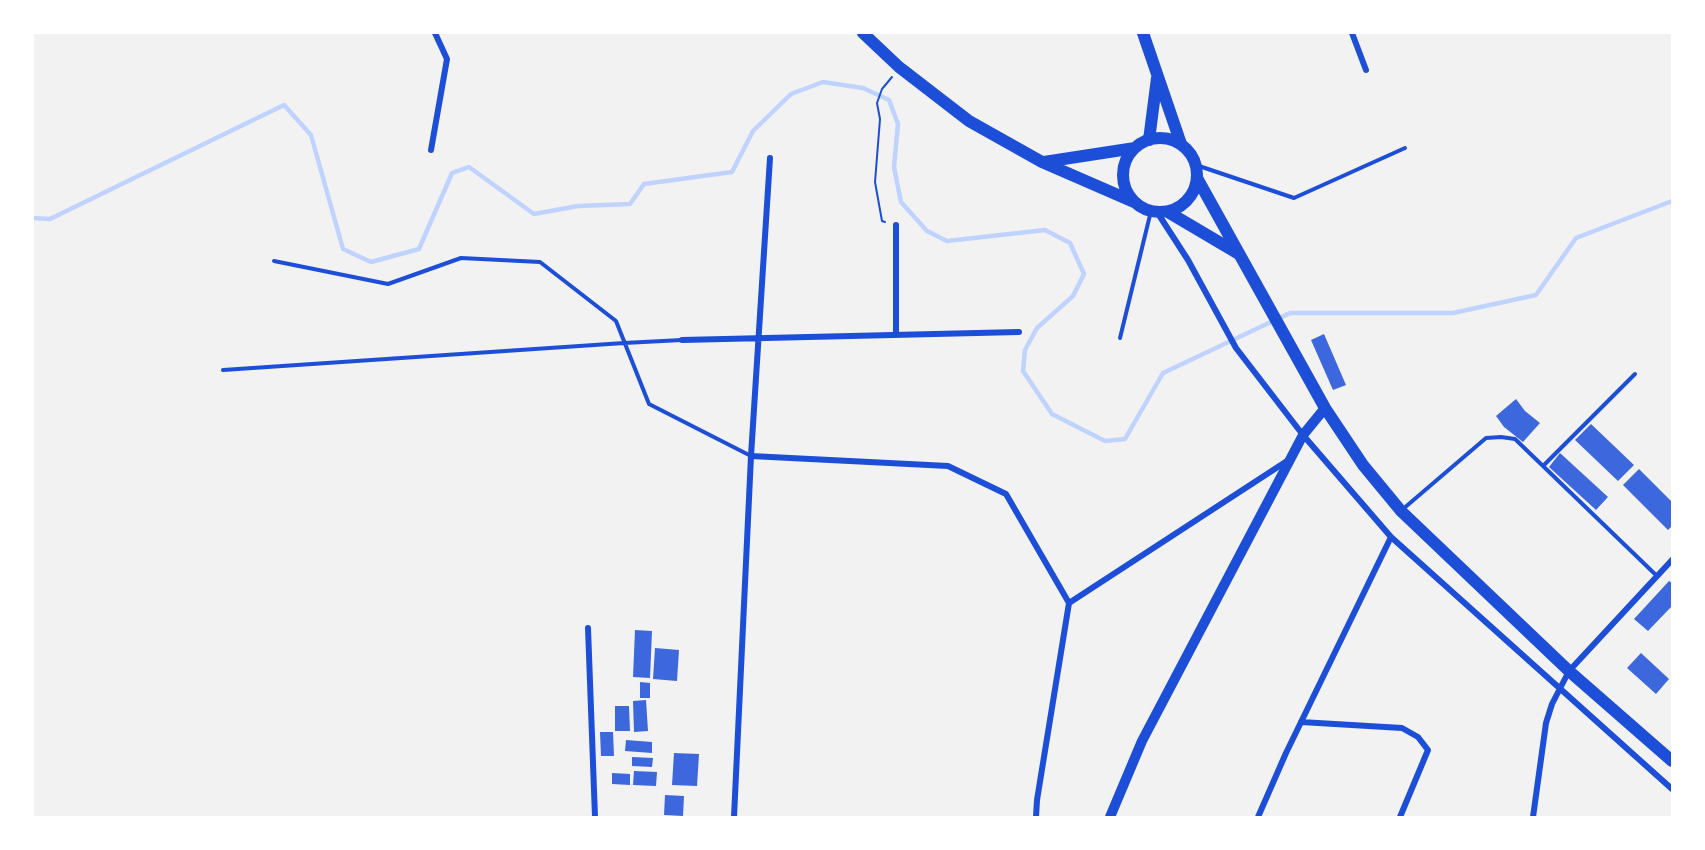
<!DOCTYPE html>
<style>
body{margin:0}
#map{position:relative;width:1705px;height:850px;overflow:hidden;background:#f2f2f2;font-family:Barlow,sans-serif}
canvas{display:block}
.frame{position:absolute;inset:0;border:34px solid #fff;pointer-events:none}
</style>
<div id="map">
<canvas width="1705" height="850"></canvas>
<div class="frame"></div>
</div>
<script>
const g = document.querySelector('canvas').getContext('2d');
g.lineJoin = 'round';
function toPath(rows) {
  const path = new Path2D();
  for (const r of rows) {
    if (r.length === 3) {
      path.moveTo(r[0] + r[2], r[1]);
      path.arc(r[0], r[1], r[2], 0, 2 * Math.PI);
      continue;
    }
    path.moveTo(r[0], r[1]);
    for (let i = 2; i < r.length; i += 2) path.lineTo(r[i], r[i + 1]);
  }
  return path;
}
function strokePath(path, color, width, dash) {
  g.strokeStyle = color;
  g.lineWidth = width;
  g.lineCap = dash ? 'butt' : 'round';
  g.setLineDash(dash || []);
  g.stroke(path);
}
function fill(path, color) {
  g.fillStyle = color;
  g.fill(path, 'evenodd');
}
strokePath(toPath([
 [33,218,50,219,284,105,311,135,343,249,371,262,419,249,452,173,469,167,534,214,578,206,630,204,644,184,732,172,753,131,791,94,823,82,863,88,889,100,898,124,894,167,901,202,927,231,947,241,1045,230,1070,243,1084,274,1073,296,1037,328,1025,350,1023,371,1052,414,1105,441,1125,439,1163,373,1290,313,1453,313,1536,295,1576,238,1672,201]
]), '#bfd3fe', 4.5);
fill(toPath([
 [1324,334,1346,385,1333,390,1311,340],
 [1516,399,1525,411,1540,423,1523,442,1504,427,1496,416],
 [1591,424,1634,465,1618,481,1575,440],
 [1560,453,1608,497,1596,510,1549,467],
 [1639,469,1672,502,1672,526,1668,530,1623,485],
 [1669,581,1672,583,1672,606,1648,631,1634,619],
 [635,630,652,631,650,678,633,677],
 [655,648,679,650,677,681,653,679],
 [1641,653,1669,679,1656,694,1627,668],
 [640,682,650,683,650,698,640,698],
 [646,700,648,731,634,732,633,701],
 [615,706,629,706,630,731,615,731],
 [600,732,613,732,614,756,601,756],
 [626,740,652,742,652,753,625,751],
 [674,753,699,754,697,786,672,785],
 [632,757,653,758,652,767,632,766],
 [634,771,657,772,656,786,633,785],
 [612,773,630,774,630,785,612,784],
 [665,795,684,796,683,816,664,815]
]), '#3d67dc');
strokePath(toPath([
 [885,222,882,221,875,182,880,119,877,103,882,89,892,77]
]), '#1d4ed8', 2);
strokePath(toPath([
 [1196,165,1294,198,1405,148],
 [274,261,388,284,461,258,540,262,616,321,649,404,751,456],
 [1120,338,1151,211],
 [223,370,624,343,682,340],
 [1544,465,1635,374],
 [1403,509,1486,438,1501,437,1515,439,1657,576]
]), '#1d4ed8', 4);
strokePath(toPath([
 [1352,33,1366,70],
 [431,150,447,59,435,33],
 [1157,212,1188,260,1236,348,1303,435,1391,537,1672,789],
 [896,225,896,335],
 [682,340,1019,332],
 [751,456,948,466,1006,494,1069,603],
 [588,628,595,817],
 [1301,722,1402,728,1418,737,1428,750,1400,817],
 [734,817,751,456,770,158],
 [1036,817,1037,800,1069,603,1287,461],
 [1258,817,1286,753,1391,537],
 [1533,817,1546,723,1552,704,1569,671,1672,560]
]), '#1d4ed8', 6);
strokePath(toPath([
 [1110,817,1142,741,1303,435,1325,408]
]), '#1d4ed8', 10);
strokePath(toPath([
 [1143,33,1181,144],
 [1149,140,1157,78]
]), '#1d4ed8', 12);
strokePath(toPath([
 [863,33,899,67,969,121,1042,162,1134,202],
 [1160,175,37],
 [1044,162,1135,148],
 [1197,178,1325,408,1363,465,1401,511,1569,671,1672,761],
 [1168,212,1239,254]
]), '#1d4ed8', 12);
</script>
